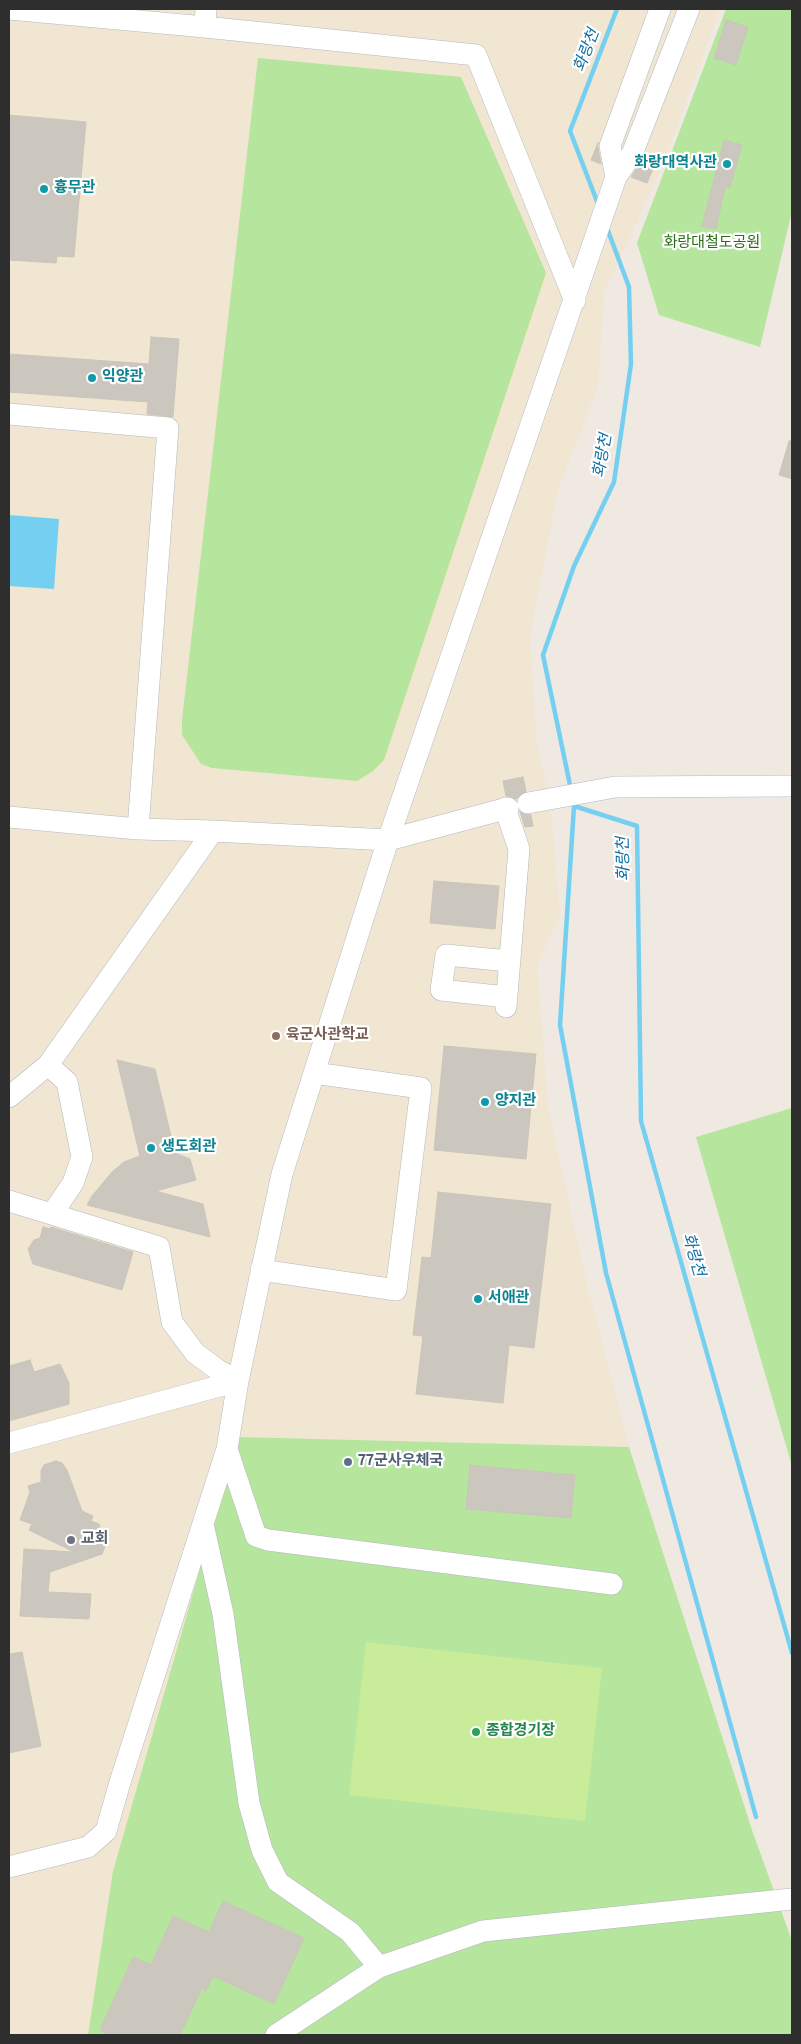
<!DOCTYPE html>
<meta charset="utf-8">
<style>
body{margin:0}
#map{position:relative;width:801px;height:2044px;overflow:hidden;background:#efe9e1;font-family:Overpass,sans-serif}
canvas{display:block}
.frame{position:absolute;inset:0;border:10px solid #2e2e2e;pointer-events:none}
</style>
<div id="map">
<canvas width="801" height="2044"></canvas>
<div class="frame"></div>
</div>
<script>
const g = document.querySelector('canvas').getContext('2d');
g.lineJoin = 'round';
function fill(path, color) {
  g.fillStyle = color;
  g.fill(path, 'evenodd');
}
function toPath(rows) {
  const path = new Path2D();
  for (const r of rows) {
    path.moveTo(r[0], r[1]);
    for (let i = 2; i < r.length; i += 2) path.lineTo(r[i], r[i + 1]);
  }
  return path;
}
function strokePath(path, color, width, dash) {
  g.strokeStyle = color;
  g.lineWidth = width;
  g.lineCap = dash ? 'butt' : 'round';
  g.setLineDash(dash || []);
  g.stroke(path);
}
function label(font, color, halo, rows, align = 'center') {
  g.font = font + ' Overpass,"Noto Sans KR",sans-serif';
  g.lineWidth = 4.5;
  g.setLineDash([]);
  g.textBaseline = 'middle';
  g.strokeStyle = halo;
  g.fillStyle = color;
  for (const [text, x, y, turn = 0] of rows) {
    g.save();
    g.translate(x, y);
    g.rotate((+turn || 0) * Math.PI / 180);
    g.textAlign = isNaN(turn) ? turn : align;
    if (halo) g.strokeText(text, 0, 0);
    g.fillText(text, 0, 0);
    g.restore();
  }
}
fill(toPath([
 [9,9,720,9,661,169,604,293,598,386,557,492,530,637,536,738,551,809,560,916,537,965,548,1108,586,1281,629,1447,238,1437,113,1871,88,2035,9,2035]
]), '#f0e6d1');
fill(toPath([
 [726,9,792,9,792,211,760,347,659,315,637,243],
 [258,58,461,77,546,273,384,760,373,771,357,781,212,768,201,764,182,735,182,720],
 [792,1108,792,1466,696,1137],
 [238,1437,629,1447,753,1833,792,1941,792,2035,88,2035,113,1871]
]), '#b6e59e');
fill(toPath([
 [366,1642,602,1668,585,1821,349,1795]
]), '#c9ec9a');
fill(toPath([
 [9,515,59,519,54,589,9,586]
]), '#75cff0');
strokePath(toPath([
 [598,204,570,131,617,9],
 [571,790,543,655,574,566,614,482,631,364,629,287,607,228],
 [573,800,574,806,637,826,641,1121,792,1653],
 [574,806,560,1025,606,1273,756,1817]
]), '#75cff0', 4.5);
const building = toPath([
 [726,20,748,27,736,65,714,58,726,20],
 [9,115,86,122,74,257,57,256,56,263,9,260,9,115],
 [724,140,742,145,730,188,725,187,716,229,702,226,724,140],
 [598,143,598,148,601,164,591,160,598,143],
 [646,154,657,159,647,183,631,177,646,154],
 [151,337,179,339,173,417,147,414,148,402,9,392,9,354,149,364,151,337],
 [789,441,792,441,792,479,779,475,789,441],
 [523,777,526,791,516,799,506,796,503,781,523,777],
 [520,812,531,815,533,826,525,827,520,812],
 [434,881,499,886,495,929,430,923,434,881],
 [444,1046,536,1054,526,1159,434,1150,444,1046],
 [117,1060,155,1069,175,1153,190,1159,196,1180,156,1191,203,1204,210,1237,87,1205,92,1196,112,1172,124,1162,140,1156,117,1060],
 [438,1192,551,1204,534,1348,509,1345,503,1403,416,1394,423,1336,413,1335,422,1257,431,1258,438,1192],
 [43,1227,50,1229,51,1227,133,1252,122,1290,33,1264,28,1249,34,1240,40,1238,43,1227],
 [30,1360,34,1372,60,1364,69,1383,69,1404,9,1421,9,1366,30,1360],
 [56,1461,62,1463,67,1470,82,1511,93,1516,91,1521,99,1524,106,1544,102,1554,50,1572,48,1592,91,1594,89,1619,20,1616,24,1549,74,1552,29,1530,32,1524,20,1520,30,1492,28,1486,41,1482,41,1471,44,1465,56,1461],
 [470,1465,575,1475,571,1518,466,1509,470,1465],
 [22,1652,41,1746,9,1753,9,1654,22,1652],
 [223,1901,304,1938,274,2004,213,1976,206,1991,202,1988,180,2035,110,2035,100,2030,133,1957,151,1965,173,1916,209,1932,223,1901]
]);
fill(building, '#cbc7bf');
strokePath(building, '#cbc5ba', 1);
const minor = toPath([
 [9,9,205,27],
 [206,9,205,27,476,55,575,301],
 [616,177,610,146,660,9],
 [9,414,168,428,138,829],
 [528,803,615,787,792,786],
 [505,808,519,849,506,1007],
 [9,817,138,829,213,831,388,840,616,177,632,154,689,9],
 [507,997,441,990,446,955,509,961],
 [48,1065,67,1082,82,1157,73,1183,52,1214],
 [9,1097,48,1065,213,831],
 [9,1201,159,1247,172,1322,195,1353,218,1370,238,1381,9,1443],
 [261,1270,396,1290,421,1088,314,1073],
 [227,1449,256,1536,268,1540,612,1584],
 [203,1524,223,1614,249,1803,262,1850,278,1882,350,1932,379,1967],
 [9,1867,88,1847,106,1831,121,1779,227,1449,238,1381,282,1174,388,840,508,808],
 [276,2035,379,1967,483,1931,792,1899]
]);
strokePath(minor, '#b4b7c1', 22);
strokePath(minor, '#fff', 21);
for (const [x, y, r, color] of [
 [727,164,5,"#0f9aa8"],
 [44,189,5,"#0f9aa8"],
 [92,378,5,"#0f9aa8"],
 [276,1036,5,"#8d6e63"],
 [485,1102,5,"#0f9aa8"],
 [151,1148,5,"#0f9aa8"],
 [478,1299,5,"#0f9aa8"],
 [348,1462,5,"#5c6f8a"],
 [71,1540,5,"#6b7280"],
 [476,1732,5,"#2e9e5b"]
]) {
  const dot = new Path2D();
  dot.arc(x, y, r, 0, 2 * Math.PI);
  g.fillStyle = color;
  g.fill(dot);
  strokePath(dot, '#fff', 2);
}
label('bold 15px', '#0d838f', '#fff', [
 ["화랑대역사관",717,164,"right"],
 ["흉무관",54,189],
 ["익양관",102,378],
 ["양지관",495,1102],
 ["생도회관",161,1148],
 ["서애관",488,1299]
], 'left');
label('15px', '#2c6e1b', '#fff', [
 ["화랑대철도공원",712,244]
]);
label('bold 15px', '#785e54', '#fff', [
 ["육군사관학교",286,1036]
], 'left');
label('bold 15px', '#4e5e75', '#fff', [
 ["77군사우체국",358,1462]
], 'left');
label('bold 15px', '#5b616d', '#fff', [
 ["교회",81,1540]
], 'left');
label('bold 15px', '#27864d', '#fff', [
 ["종합경기장",486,1732]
], 'left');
label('italic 16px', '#0d6fa3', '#fff', [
 ["화랑천",588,51,-69],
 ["화랑천",604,456,-80],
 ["화랑천",625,859,-91],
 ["화랑천",692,1255,74]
]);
</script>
